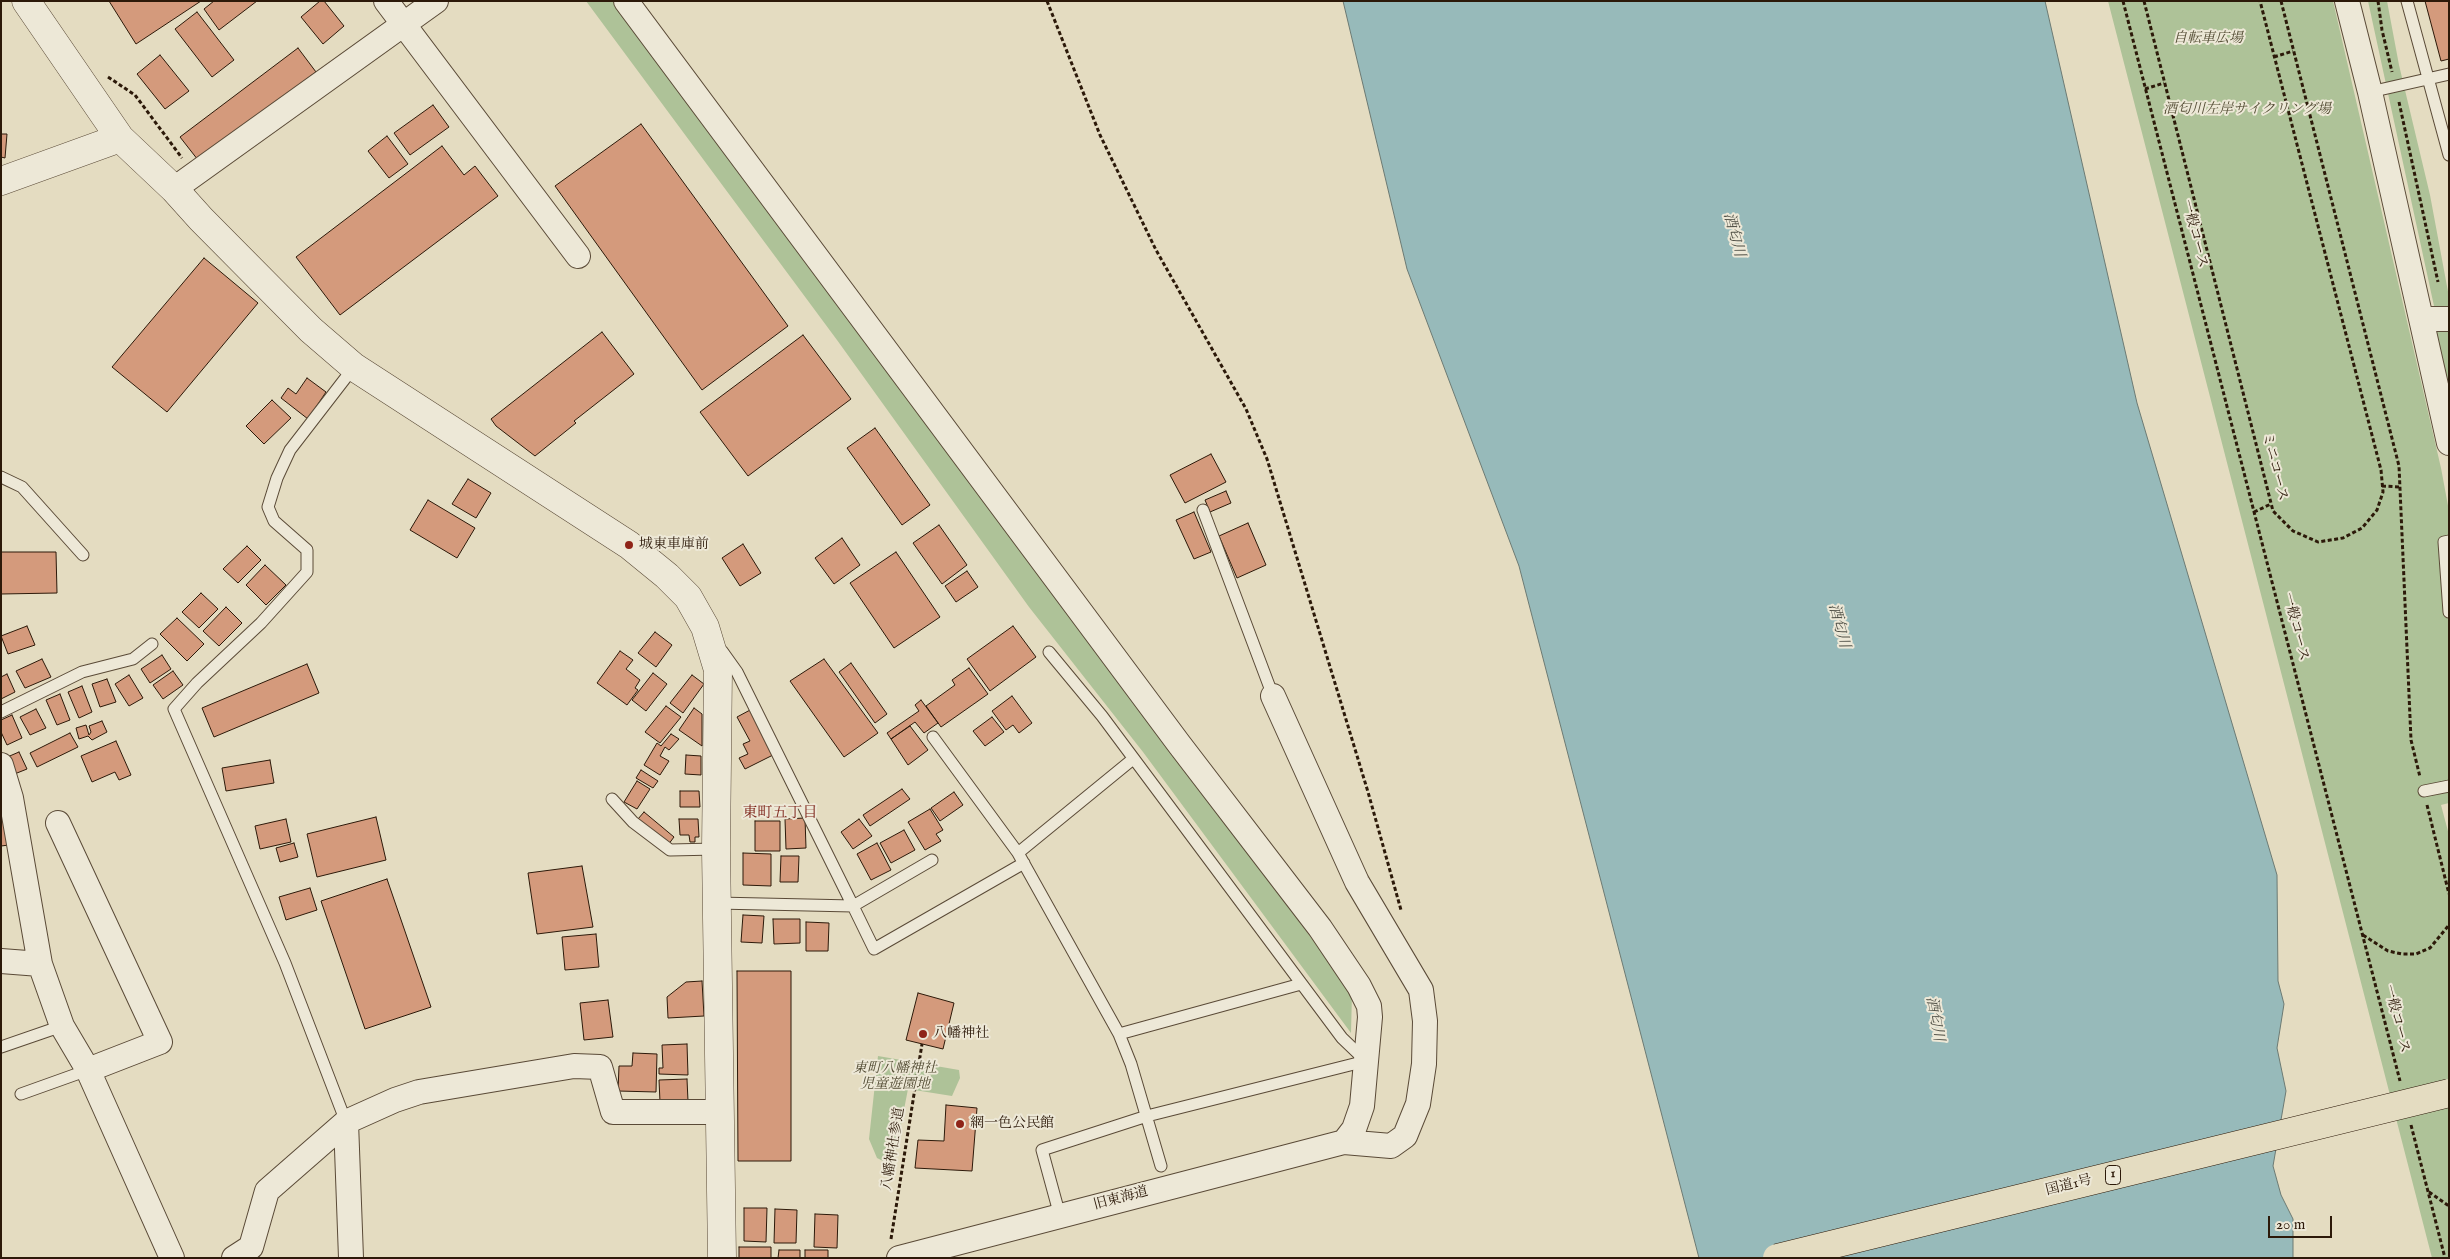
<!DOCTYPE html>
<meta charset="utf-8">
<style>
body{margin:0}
#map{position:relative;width:2450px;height:1259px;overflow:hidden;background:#e4dcc1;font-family:"IM FELL English",serif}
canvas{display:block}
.frame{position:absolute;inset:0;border:2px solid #2c1909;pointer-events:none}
.scale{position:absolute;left:2268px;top:1216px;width:64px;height:22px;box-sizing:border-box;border:2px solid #2c1909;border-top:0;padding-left:6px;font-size:15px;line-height:18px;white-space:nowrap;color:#2c1909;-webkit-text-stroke:4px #ede8d7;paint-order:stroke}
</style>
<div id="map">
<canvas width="2450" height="1259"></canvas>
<div class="frame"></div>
<div class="scale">20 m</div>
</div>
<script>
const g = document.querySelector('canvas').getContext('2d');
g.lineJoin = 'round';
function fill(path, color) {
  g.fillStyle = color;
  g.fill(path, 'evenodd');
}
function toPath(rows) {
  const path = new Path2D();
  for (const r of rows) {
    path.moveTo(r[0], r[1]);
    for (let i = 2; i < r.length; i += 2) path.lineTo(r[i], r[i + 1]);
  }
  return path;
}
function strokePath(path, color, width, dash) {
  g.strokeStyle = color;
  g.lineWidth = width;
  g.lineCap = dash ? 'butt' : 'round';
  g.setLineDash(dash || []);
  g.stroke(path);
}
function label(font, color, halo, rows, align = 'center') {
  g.font = font + ' "IM FELL English","Noto Serif JP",serif';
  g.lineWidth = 4;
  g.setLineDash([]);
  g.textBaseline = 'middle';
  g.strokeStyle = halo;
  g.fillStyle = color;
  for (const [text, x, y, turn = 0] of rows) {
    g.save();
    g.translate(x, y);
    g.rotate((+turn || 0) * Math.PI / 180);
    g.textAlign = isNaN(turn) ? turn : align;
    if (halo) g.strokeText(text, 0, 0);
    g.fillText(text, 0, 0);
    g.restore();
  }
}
fill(toPath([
 [586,1,620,1,1352,993,1351,1033,1143,752,1029,607,837,340],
 [2108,1,2333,1,2441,468,2449,511,2449,803,2441,805,2449,835,2449,1258,2432,1258],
 [2368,1,2387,1,2399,65,2430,195,2449,297,2449,411,2436,341,2434,306],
 [878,1056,959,1070,960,1078,952,1096,908,1089,893,1166,877,1158,869,1139]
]), '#aec298');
const water = toPath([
 [1343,1,2045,1,2137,403,2277,875,2278,981,2284,1004,2277,1048,2286,1091,2273,1166,2281,1195,2293,1219,2293,1258,1699,1258,1519,566,1407,269,1343,1]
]);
fill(water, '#97baba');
strokePath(water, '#6c7a73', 1);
const building = toPath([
 [109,1,201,1,136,44,109,1],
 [214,1,257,1,219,30,204,9,214,1],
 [320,1,324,1,344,26,323,44,301,17,320,1],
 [2425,1,2449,1,2449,59,2441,61,2425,1],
 [197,12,234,60,212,77,175,29,197,12],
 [298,48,316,72,198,160,180,137,298,48],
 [160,55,189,91,165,109,137,74,160,55],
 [433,105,449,127,410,155,394,133,433,105],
 [641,124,788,326,702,390,555,186,641,124],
 [1,134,7,134,5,158,1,157,1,134],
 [387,136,408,164,389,178,368,151,387,136],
 [442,146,464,175,475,166,498,196,340,315,296,257,442,146],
 [204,258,258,303,167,412,112,367,204,258],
 [602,332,634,374,574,421,576,423,535,456,496,426,491,419,602,332],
 [803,335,851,399,748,476,700,412,803,335],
 [307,378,326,392,308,419,281,398,288,388,296,394,307,378],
 [272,400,291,418,264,444,246,426,272,400],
 [875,428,930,505,902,525,847,448,875,428],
 [1211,454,1226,482,1185,503,1170,475,1211,454],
 [468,479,491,493,476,518,452,504,468,479],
 [1226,491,1231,503,1210,512,1205,500,1226,491],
 [428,500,475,528,457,558,410,530,428,500],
 [1194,512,1211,552,1194,559,1176,520,1194,512],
 [1248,523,1266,565,1237,578,1219,536,1248,523],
 [939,525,967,565,942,584,913,543,939,525],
 [842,538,860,565,834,584,815,558,842,538],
 [743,544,761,573,740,586,722,558,743,544],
 [247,546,261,560,238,583,223,569,247,546],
 [1,552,56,552,57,593,1,594,1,552],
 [896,552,940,617,894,648,850,583,896,552],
 [265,565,286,585,266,605,246,585,265,565],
 [967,571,978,587,956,602,945,586,967,571],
 [201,593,218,609,199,628,182,612,201,593],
 [226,607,242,623,219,646,203,631,226,607],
 [177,618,204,644,187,661,160,634,177,618],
 [27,626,35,645,8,654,1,636,27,626],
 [1013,626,1036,657,990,691,967,659,1013,626],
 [655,632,672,645,656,667,638,653,655,632],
 [620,651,633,660,626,669,640,680,635,688,638,690,627,705,597,683,620,651],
 [162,655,171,669,150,683,141,669,162,655],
 [42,659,51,677,25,688,16,671,42,659],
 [824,659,878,733,844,757,790,681,824,659],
 [851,663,887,714,875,723,839,672,851,663],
 [307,664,319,693,214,737,202,708,307,664],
 [969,668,988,694,941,727,926,706,955,685,952,680,969,668],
 [173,671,183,685,163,699,153,685,173,671],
 [653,673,667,684,646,711,632,700,653,673],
 [7,674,15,692,1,699,1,677,7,674],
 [129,675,143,698,129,706,115,684,129,675],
 [692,675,704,684,683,713,670,703,692,675],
 [107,679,116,702,100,707,92,684,107,679],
 [82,686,92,712,79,718,68,692,82,686],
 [60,694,70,720,57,725,46,700,60,694],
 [1012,696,1032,723,1019,733,1013,725,1006,730,992,711,1012,696],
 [921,700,938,723,924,733,915,722,891,739,887,733,919,711,915,705,921,700],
 [666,706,681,717,660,743,645,732,666,706],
 [694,708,702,714,702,746,679,730,694,708],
 [36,709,46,728,30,735,20,717,36,709],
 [752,709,775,754,745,769,739,758,748,754,743,744,750,741,737,717,752,709],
 [12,715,22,738,7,745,1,732,1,720,12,715],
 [992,717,1004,732,985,746,973,731,992,717],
 [102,721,107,732,92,740,88,736,79,739,76,728,86,725,89,735,91,732,89,726,102,721],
 [910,726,928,750,908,765,891,739,910,726],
 [70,733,78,747,37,767,30,753,70,733],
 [671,734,679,739,669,750,665,747,660,756,669,761,660,775,644,765,657,743,661,746,671,734],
 [116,741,131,775,119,780,115,772,92,782,81,756,116,741],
 [19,752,27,769,12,775,5,758,19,752],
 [686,755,701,756,701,775,685,774,686,755],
 [270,760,274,783,226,791,222,768,270,760],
 [641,770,658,781,653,788,636,778,641,770],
 [637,781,650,789,637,809,624,802,637,781],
 [902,789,910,799,870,826,863,815,902,789],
 [680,791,699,791,700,807,680,807,680,791],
 [954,792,963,805,940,821,931,808,954,792],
 [930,809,943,830,936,834,941,841,925,850,908,822,930,809],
 [1,811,9,845,1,846,1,811],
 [644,812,674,837,668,845,638,819,644,812],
 [376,817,386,860,317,877,307,834,376,817],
 [805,818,806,848,786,849,785,819,805,818],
 [286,819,291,842,260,849,255,826,286,819],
 [679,819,698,819,699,837,695,837,695,842,690,842,689,835,680,835,679,819],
 [859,819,872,836,853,849,841,832,859,819],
 [755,821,780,821,780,851,755,851,755,821],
 [904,830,915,850,891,863,880,843,904,830],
 [294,843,298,857,280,862,276,848,294,843],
 [877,843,891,870,871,880,857,854,877,843],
 [743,853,771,854,771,886,743,885,743,853],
 [781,856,799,856,798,882,780,882,781,856],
 [582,866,593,927,537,934,528,873,582,866],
 [387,879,431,1007,365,1029,321,901,387,879],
 [310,888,317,910,286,920,279,897,310,888],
 [743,915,764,916,762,943,741,942,743,915],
 [773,919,800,919,800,943,774,944,773,919],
 [806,922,829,923,828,951,806,951,806,922],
 [596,934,599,967,565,970,562,937,596,934],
 [737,971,791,971,791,1161,738,1161,737,971],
 [702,981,704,1016,668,1018,667,997,686,982,702,981],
 [918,993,954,1003,943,1049,906,1040,918,993],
 [608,1000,613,1037,584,1040,580,1003,608,1000],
 [687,1044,688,1075,659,1074,659,1068,663,1068,662,1045,687,1044],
 [633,1053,657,1054,656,1092,618,1091,619,1066,632,1066,633,1053],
 [687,1079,688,1101,660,1102,659,1080,687,1079],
 [946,1105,977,1108,972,1171,915,1168,918,1140,944,1141,946,1105],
 [744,1208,767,1208,766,1242,744,1241,744,1208],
 [775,1209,797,1210,796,1243,774,1243,775,1209],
 [815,1214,838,1215,837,1248,814,1247,815,1214],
 [739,1247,771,1247,771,1258,739,1258,739,1247],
 [779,1250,800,1250,800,1258,778,1258,779,1250],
 [805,1250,828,1250,828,1258,805,1258,805,1250]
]);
fill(building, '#d49a7c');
strokePath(building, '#2c1909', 1);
const service = toPath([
 [2407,1,2449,155],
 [2370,92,2449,74],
 [1,477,22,487,83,555],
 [1203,510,1273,696],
 [2449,541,2444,542,2449,612],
 [722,651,737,672,853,906,932,860],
 [1049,652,1102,716,1342,1038,1366,1061],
 [1,712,82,672,133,659,152,644],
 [933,737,1018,853,1119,1034,1131,1064,1161,1166],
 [2424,791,2449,786],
 [612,799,633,822,670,850,716,849],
 [1018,853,1133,759],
 [717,903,853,906,874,949,1024,863],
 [1119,1034,1301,984],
 [1,1047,62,1026],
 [21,1094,88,1070],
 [346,1122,285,963,174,709,197,683,261,623,307,572,307,550,274,521,268,507,277,478,290,450,354,367],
 [1060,1216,1042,1150,1147,1116,1366,1061]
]);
const minor = toPath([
 [386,1,578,256],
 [626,1,1179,744,1320,928,1359,986,1369,1006,1370,1017,1362,1106,1354,1129,1344,1142],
 [2347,1,2370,92,2449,443],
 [174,189,436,1],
 [2422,319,2449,319],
 [1,765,11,798,40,964,62,1026,88,1070,172,1258],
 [58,823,160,1042,88,1070],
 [1,961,40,964],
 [346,1122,351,1258],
 [234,1258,251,1247,267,1191,346,1122,395,1100,419,1092,574,1066,600,1067,613,1112,719,1112],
 [899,1258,1344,1142,1391,1146,1405,1136,1418,1104,1424,1064,1425,1021,1421,990,1357,882,1273,696]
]);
const tertiary = toPath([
 [26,1,120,138,174,189,201,219,311,330,354,367,629,545,667,576,688,597,705,627,718,670,716,849,722,1258],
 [1,181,120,138]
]);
strokePath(service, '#5a4a37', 13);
strokePath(minor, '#5a4a37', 26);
strokePath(tertiary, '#5a4a37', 29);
strokePath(toPath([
 [1047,1,1100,135,1156,250,1246,409,1267,459,1368,792,1401,910],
 [2123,1,2400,1081],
 [2144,1,2273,511,2293,531,2318,542,2343,538,2362,528,2377,510,2383,492,2381,470,2260,1],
 [2281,1,2399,466,2411,740,2420,777],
 [2378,1,2382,30,2392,72],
 [2274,57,2293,51],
 [108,77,135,95,182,158],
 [2145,89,2164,83],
 [2399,102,2438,282],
 [2382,486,2400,487],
 [2254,512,2271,504],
 [2427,805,2449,894],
 [2363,935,2388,951,2402,954,2416,954,2430,948,2449,925],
 [2411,1125,2445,1258],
 [2429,1192,2449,1206],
 [891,1239,922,1044]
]), '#2c1909', 3, [4, 2.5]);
strokePath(service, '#ede8d7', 11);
strokePath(minor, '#ede8d7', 24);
strokePath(tertiary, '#ede8d7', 28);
const trunkBridge = toPath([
 [1777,1258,2449,1093]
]);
strokePath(trunkBridge, '#2c1909', 29, []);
strokePath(trunkBridge, '#e4dcc1', 28);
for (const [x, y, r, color] of [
 [629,545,5,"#8f2418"],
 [923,1034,5,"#8f2418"],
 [960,1124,5,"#8f2418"]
]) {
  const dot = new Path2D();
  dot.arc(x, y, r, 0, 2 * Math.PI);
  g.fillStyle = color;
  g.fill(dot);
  strokePath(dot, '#ede8d7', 2);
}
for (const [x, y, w] of [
 [2113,1175,15]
]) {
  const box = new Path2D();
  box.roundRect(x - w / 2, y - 9.5, w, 19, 4);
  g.fillStyle = '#ede8d7';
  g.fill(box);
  strokePath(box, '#2c1909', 1);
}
label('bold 12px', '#2c1909', null, [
 ["1",2113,1175]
]);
label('italic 14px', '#534c34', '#ede8d7', [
 ["自転車広場",2208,39],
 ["酒匂川左岸サイクリング場",2247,110],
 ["東町八幡神社",895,1069],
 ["児童遊園地",895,1085]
]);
label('14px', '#2c1909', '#ede8d7', [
 ["一般コース",2194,234,76],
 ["ミニコース",2274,467,76],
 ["一般コース",2295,627,76],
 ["一般コース",2396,1019,76],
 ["八幡神社参道",894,1149,-81],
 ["国道1号",2069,1186,-14],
 ["旧東海道",1121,1199,-15]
]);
label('14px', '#2c1909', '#ede8d7', [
 ["城東車庫前",639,545],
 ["八幡神社",933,1034],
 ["網一色公民館",970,1124]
], 'left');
label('italic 15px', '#515147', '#ede8d7', [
 ["酒匂川",1733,235,75],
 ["酒匂川",1838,626,75],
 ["酒匂川",1934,1019,80]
]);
label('15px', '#7a1f14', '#ede8d7', [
 ["東町五丁目",780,814]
]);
</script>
